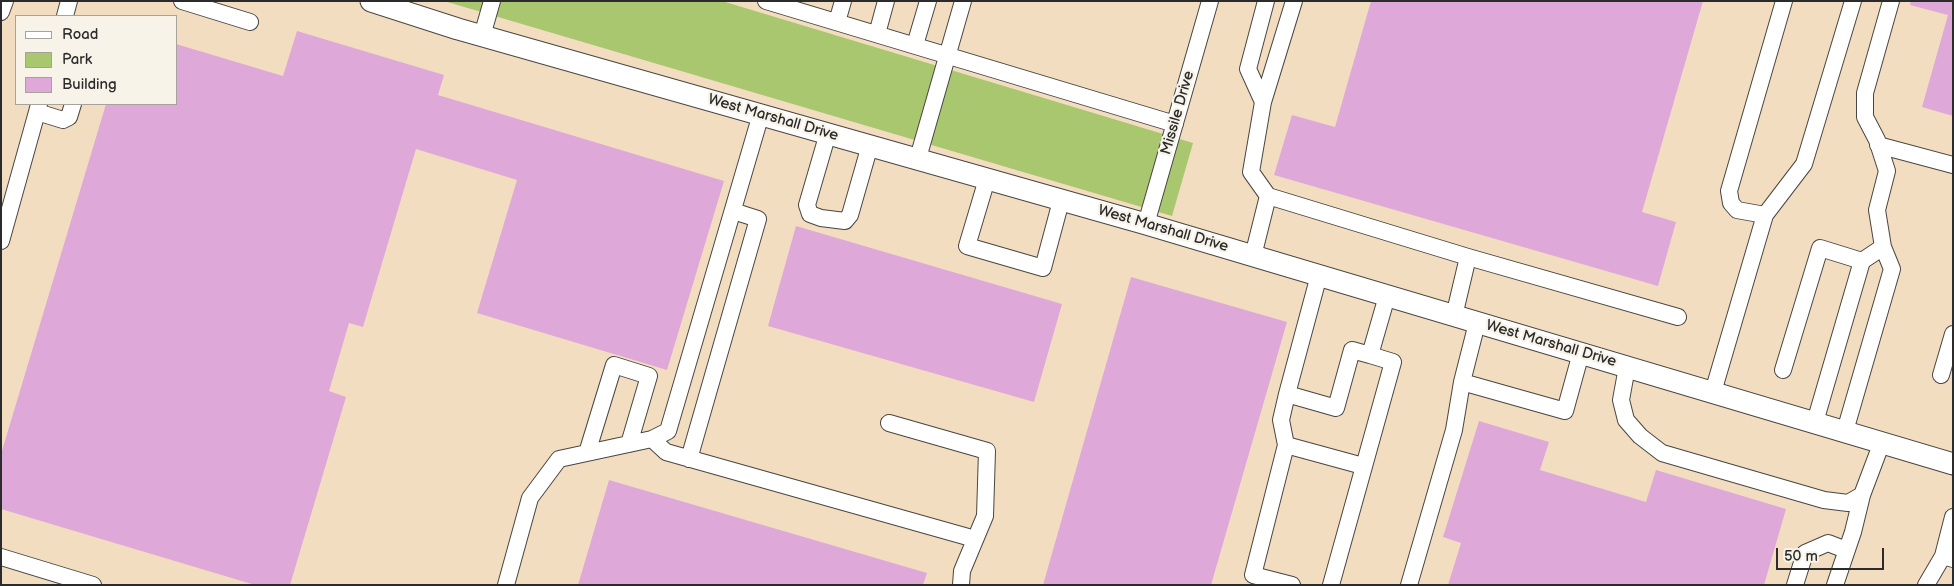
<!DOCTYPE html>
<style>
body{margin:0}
#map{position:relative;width:1954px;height:586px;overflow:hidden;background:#f3ddc0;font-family:"Balsamiq Sans",sans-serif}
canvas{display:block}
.frame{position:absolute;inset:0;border:2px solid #2b2b2b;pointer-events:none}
.legend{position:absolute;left:15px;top:15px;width:162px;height:90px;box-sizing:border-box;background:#f7f3e8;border:1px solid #a5a39c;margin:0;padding:6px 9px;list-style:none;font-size:15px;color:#2b2b2b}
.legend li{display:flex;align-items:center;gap:10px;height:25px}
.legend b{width:25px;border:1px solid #a5a39c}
.scale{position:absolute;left:1776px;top:548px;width:108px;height:22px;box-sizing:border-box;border:2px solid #2b2b2b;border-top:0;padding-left:6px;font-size:15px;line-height:18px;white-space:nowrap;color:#2b2b2b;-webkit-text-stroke:4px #f7f3e8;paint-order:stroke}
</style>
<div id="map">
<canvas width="1954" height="586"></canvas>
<div class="frame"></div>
<ul class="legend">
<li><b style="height:6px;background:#fff"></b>Road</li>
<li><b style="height:14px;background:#a8c76f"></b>Park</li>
<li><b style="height:14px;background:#dea9d9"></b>Building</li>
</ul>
<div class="scale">50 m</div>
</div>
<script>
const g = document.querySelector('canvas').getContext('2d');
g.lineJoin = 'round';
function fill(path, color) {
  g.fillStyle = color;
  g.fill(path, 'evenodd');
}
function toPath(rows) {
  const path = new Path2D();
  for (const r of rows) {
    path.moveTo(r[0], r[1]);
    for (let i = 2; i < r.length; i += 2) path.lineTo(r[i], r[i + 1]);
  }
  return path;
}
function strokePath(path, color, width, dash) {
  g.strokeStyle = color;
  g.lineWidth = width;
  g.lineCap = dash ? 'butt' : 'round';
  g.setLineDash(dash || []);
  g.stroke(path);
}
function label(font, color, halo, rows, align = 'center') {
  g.font = font + ' "Balsamiq Sans",sans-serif';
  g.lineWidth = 4.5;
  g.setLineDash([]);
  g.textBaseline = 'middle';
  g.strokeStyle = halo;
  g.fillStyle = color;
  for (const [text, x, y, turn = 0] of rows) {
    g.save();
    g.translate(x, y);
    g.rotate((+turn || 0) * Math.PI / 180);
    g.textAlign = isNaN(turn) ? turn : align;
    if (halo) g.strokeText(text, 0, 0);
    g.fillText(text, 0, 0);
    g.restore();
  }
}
fill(toPath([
 [444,1,722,1,1193,143,1172,216]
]), '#a8c76f');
fill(toPath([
 [1371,1,1703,1,1642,212,1676,222,1658,286,1274,175,1292,115,1335,127],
 [1911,1,1953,1,1953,116,1922,107,1948,15,1910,5],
 [297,31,444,75,438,95,724,181,667,370,477,313,517,180,416,149,363,327,349,323,329,391,346,397,290,585,255,585,1,509,1,454,106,104,176,104,176,44,283,76],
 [796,226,1062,304,1034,402,768,326],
 [1131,277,1287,322,1211,585,1043,585],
 [1479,421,1549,442,1540,470,1646,502,1656,470,1786,509,1764,585,1448,585,1461,543,1443,537],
 [609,480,927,573,923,585,578,585]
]), '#dea9d9');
const minor = toPath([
 [182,1,250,22],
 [766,1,1175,124],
 [1294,1,1263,102,1251,172,1268,196,1468,257,1678,317],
 [1,12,5,1],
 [65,16,69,1],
 [837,22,843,1],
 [877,34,886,1],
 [482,36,492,1],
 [915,45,928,1],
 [1263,102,1248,69,1266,1],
 [39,104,37,112,63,120,69,117,73,104],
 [828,133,807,205,810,214,821,218,845,221,850,215,870,145],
 [1878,145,1953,165],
 [918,158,963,1],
 [987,179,967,246,1043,268,1061,201],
 [1765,215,1737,210,1731,203,1729,191,1784,1],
 [1146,224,1210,1],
 [1,241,37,112],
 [1253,256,1268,196],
 [1319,275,1287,394,1336,408,1352,350,1370,355],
 [1454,316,1468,257],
 [1477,323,1462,382,1565,411,1581,353],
 [1627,367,1621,400,1626,420,1640,436,1662,453,1824,500,1848,503,1862,495,1882,442],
 [1783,370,1820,248,1862,261],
 [1941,375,1953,334],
 [1713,392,1765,215,1804,164,1853,1],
 [1815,422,1862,261,1883,247],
 [889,423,987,451,985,516,962,571,961,585],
 [1845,431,1892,269,1883,247,1877,210,1887,171,1877,140,1865,117,1865,93,1891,1],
 [652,439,666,452,975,539],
 [1286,445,1281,420,1287,394],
 [587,453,614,365,649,376,629,444],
 [689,459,758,219,733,211],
 [1953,517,1943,556,1953,559],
 [1,557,93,585],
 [506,585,530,498,559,459,652,439,668,431,761,114],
 [1292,585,1253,575,1286,445,1363,466],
 [1331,585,1393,362,1370,355,1387,296],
 [1409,585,1454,430,1462,382],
 [1795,585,1805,553,1828,543,1846,550],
 [1835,585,1853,532,1862,495],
 [1926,585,1943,556]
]);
const major = toPath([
 [371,1,458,29,1146,224,1953,464]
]);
strokePath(minor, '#494641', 18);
strokePath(major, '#494641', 23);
strokePath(minor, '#fff', 16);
strokePath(major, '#fff', 21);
label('15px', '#2b2b2b', '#f7f3e8', [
 ["Missile Drive",1178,113,-74],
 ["West Marshall Drive",773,118,16],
 ["West Marshall Drive",1163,229,16],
 ["West Marshall Drive",1551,344,16]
]);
</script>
